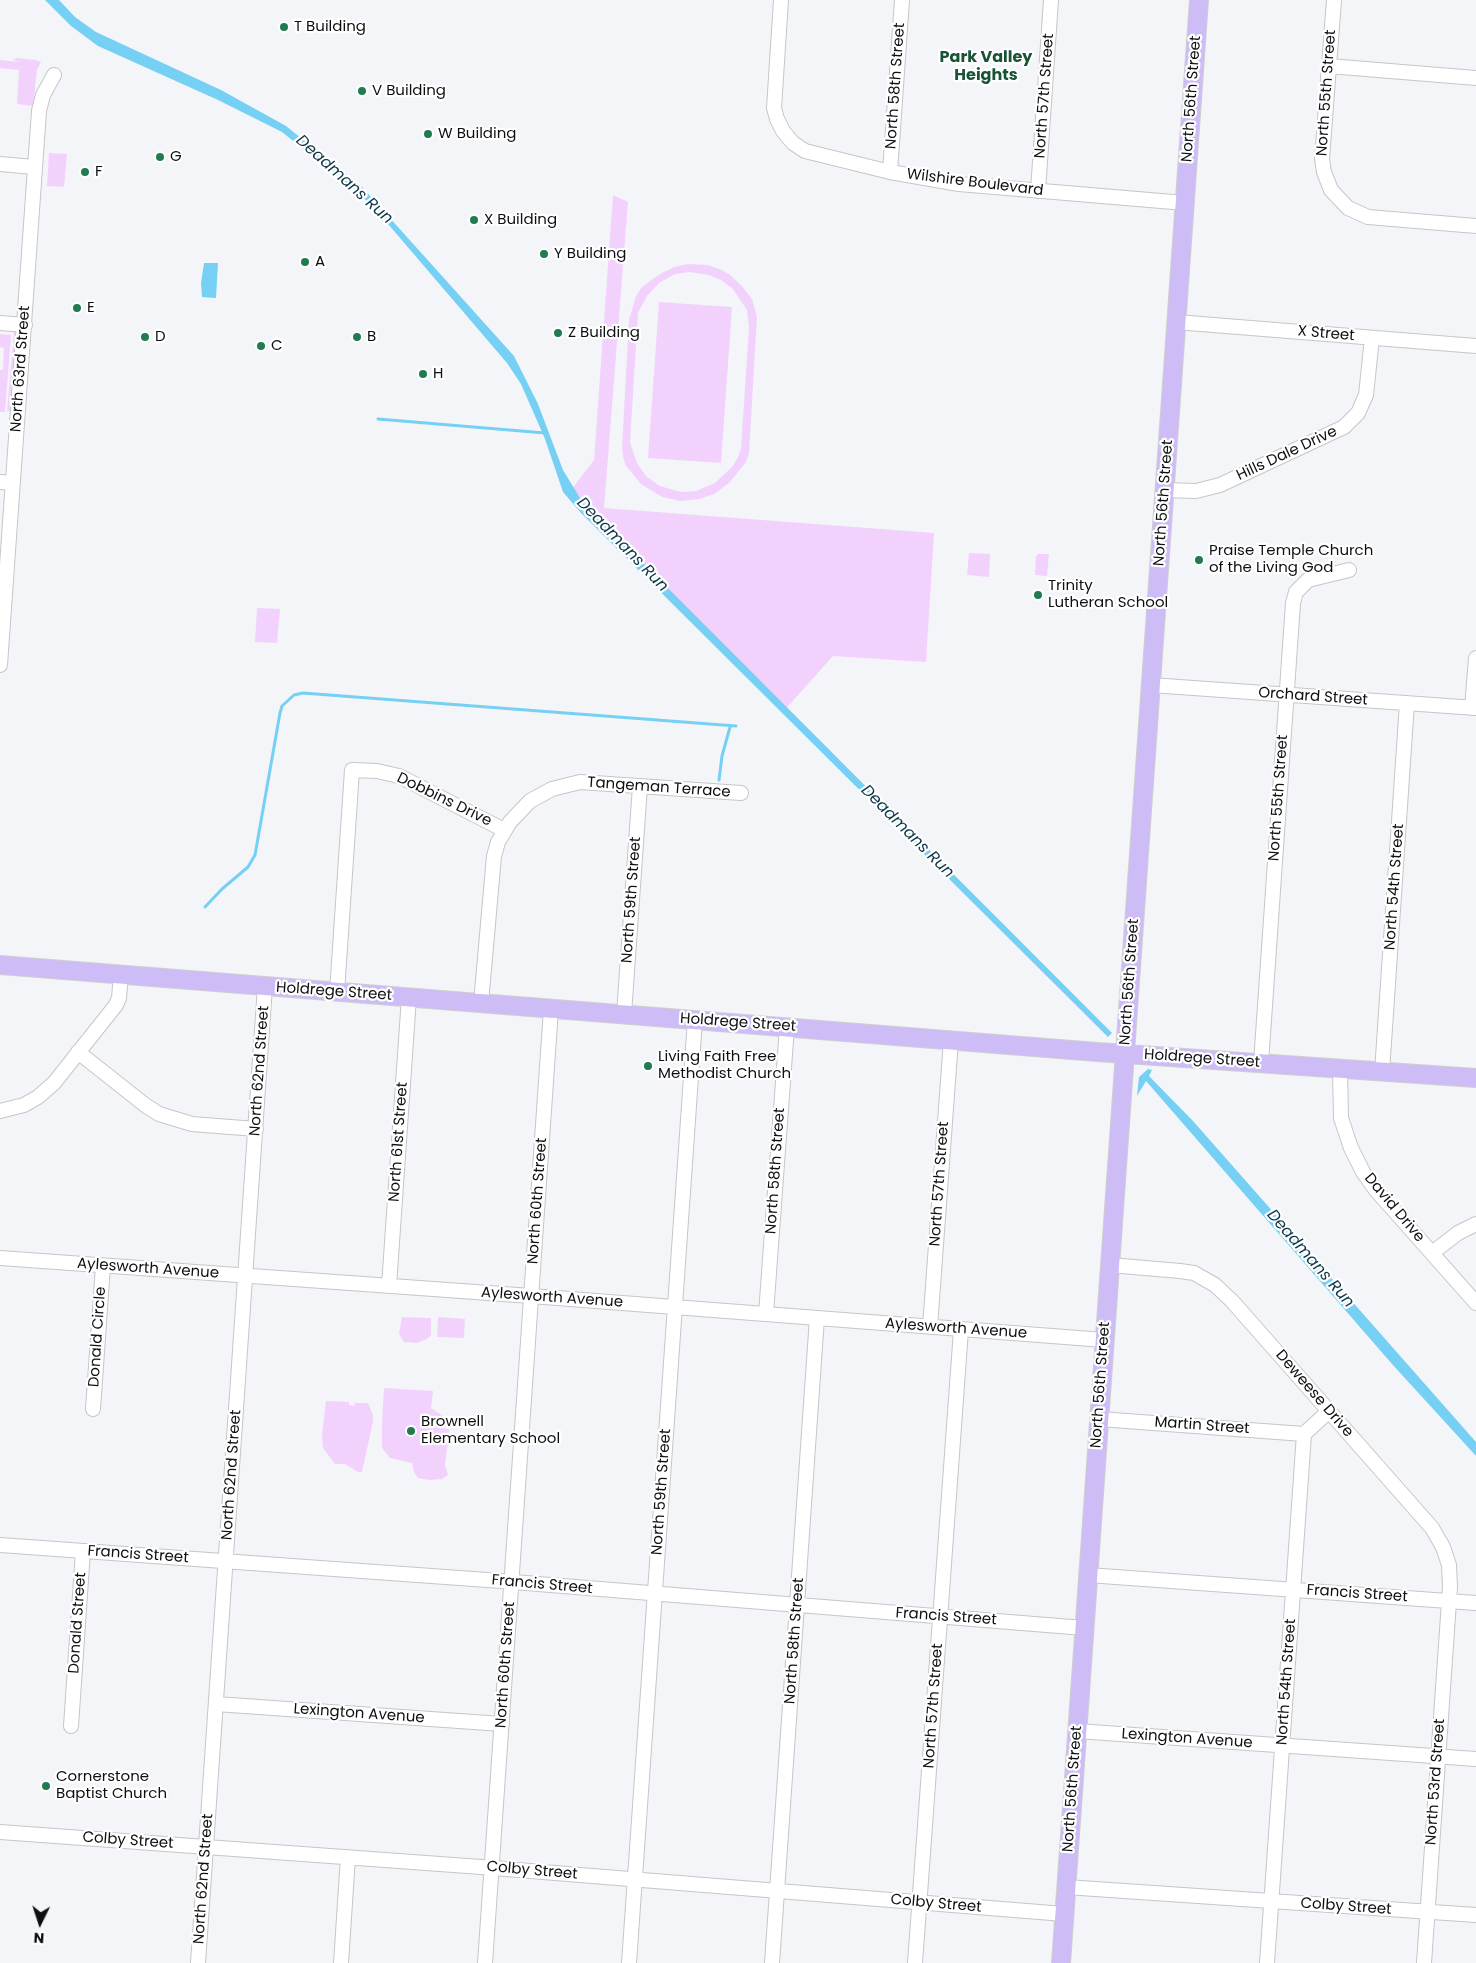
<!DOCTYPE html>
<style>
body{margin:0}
#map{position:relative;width:1476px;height:1963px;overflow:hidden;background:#f4f5f9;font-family:Poppins,sans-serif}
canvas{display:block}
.north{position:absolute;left:15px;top:1898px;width:50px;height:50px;-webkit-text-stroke:4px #fff;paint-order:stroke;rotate:184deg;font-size:14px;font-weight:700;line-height:20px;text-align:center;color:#0e0f10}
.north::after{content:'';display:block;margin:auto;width:18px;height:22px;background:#0e0f10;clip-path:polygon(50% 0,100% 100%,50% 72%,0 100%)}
</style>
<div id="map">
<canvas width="1476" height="1963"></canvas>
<div class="north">N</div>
</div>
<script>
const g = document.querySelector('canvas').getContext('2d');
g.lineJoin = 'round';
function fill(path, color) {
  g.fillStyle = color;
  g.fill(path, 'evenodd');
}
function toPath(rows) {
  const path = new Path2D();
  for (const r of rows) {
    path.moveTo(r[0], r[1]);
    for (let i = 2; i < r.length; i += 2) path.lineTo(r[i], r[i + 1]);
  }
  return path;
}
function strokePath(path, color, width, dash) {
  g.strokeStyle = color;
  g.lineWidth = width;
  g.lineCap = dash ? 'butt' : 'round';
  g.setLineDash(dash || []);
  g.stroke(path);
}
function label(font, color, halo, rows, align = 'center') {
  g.font = font + ' Poppins,sans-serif';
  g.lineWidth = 4.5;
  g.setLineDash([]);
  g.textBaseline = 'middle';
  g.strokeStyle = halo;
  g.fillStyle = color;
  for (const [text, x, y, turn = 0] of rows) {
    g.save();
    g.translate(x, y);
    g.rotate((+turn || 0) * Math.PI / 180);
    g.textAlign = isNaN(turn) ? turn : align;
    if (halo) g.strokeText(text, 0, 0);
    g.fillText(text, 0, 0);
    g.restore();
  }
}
fill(toPath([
 [16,58,36,60,41,62,37,70,33,106,17,104,19,70,0,68,0,60,21,62,13,60],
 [49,153,67,154,64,187,47,186],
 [613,195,628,202,604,508,934,533,926,662,833,656,783,712,568,494,594,460],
 [688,264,708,265,722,270,730,275,742,286,752,299,757,317,749,453,746,462,729,483,714,494,699,499,680,501,662,497,641,484,626,466,623,457,622,446,629,320,636,296,642,287,660,274,674,267],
 [689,272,709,275,721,280,732,288,747,310,749,328,741,448,738,457,733,466,715,483,696,491,681,492,660,486,646,476,637,463,630,442,638,313,647,296,659,283,675,274],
 [659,302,732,307,721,463,648,458],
 [14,331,16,333,12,409,7,412],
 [0,334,11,335,5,412,0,412,0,370,3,370,4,348,0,347],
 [969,553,990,554,989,577,967,575],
 [1038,554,1049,554,1047,576,1035,575,1036,556],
 [257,608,280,609,277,643,255,642],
 [402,1317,431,1318,431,1335,427,1339,417,1343,404,1342,399,1334],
 [438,1317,465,1319,464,1338,437,1337],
 [384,1388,433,1391,431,1408,443,1416,441,1428,449,1429,449,1445,447,1447,445,1465,448,1475,442,1479,430,1480,418,1478,414,1472,412,1463,390,1458,382,1448,382,1420],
 [326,1401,349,1402,349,1405,354,1406,355,1403,368,1403,373,1415,373,1421,362,1472,358,1472,345,1464,335,1464,323,1448,322,1435]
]), '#f2d2fc');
fill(toPath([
 [45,0,59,0,75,17,96,32,221,90,286,126,362,187,514,356,538,404,563,470,583,503,1112,1033,1108,1037,581,513,563,492,545,439,521,384,507,363,388,224,362,196,282,132,218,100,98,46,71,26],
 [204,263,218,263,216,298,202,297,201,283],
 [1148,1069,1152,1070,1149,1076,1193,1121,1476,1442,1476,1456,1392,1364,1146,1081,1137,1096,1139,1077]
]), '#76d0f4');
strokePath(toPath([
 [378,419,545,433],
 [719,780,722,756,730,727],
 [205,907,222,889,248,867,255,855,280,713,282,706,294,695,303,693,736,726]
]), '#76d0f4', 3);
const minor = toPath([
 [781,0,774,108,777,119,783,131,793,143,805,151,890,172,959,184,1185,203],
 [1334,0,1322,159,1324,172,1331,190,1348,208,1368,217,1476,226],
 [1329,66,1476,78],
 [0,164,34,167],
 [890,172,902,0],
 [1038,191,1051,0],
 [1176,322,1476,346],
 [0,323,25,325],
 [0,482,13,483],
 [1164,490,1196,491,1220,485,1344,427,1358,413,1366,395,1372,338],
 [0,665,39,111,43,95,54,75],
 [1151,685,1476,708],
 [1472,708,1476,658],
 [337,992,352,770,377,771,399,776,504,830],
 [481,1003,494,856,498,842,510,822,530,801,552,789,580,782,741,793],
 [624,1014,640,786],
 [78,1052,145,1105,159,1114,192,1124,256,1129],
 [1261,1063,1293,603,1296,592,1308,580,1349,570],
 [1340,1069,1341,1118,1351,1148,1363,1172,1375,1189,1476,1303],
 [1382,1072,1407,703],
 [0,1111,24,1105,38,1097,54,1083,116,1005,119,998,121,975],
 [1432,1253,1458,1233,1476,1224],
 [0,1258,531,1296,1104,1340],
 [1110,1265,1180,1271,1194,1273,1215,1285,1232,1301,1432,1528,1443,1547,1449,1565,1450,1587,1424,1963],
 [389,1286,409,997],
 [766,1314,787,1027],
 [930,1327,951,1040],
 [93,1409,103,1266],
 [1099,1419,1304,1434],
 [0,1545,501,1581,1084,1628],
 [1088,1575,1476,1603],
 [216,1704,502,1724],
 [71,1726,83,1551],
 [1077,1731,1476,1759],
 [0,1832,481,1867,1064,1914],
 [1066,1887,1476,1915],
 [198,1963,265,986],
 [341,1963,348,1857],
 [485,1963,551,1009],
 [629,1963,695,1020],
 [772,1963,817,1318],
 [915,1963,961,1330],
 [1267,1963,1304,1434,1329,1411]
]);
const major = toPath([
 [0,965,1097,1052,1476,1078],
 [1061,1963,1199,0]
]);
strokePath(minor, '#c5c6ca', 16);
strokePath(major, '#cfcfcf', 20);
strokePath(minor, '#fff', 14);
strokePath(major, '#cdbcf6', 18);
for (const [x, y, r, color] of [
 [284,27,5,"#217b50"],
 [362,91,5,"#217b50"],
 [428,134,5,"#217b50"],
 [160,157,5,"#217b50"],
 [85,172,5,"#217b50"],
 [474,220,5,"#217b50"],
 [544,254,5,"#217b50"],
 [305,262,5,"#217b50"],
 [77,308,5,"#217b50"],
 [558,333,5,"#217b50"],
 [145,337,5,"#217b50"],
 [357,337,5,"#217b50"],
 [261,346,5,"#217b50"],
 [423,374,5,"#217b50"],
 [1199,560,5,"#217b50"],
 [1038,595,5,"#217b50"],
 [648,1066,5,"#217b50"],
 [411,1431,5,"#217b50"],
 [46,1786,5,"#217b50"]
]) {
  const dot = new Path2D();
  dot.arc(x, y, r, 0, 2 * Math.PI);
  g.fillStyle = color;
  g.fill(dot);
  strokePath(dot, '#fff', 2);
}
label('15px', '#0e0f10', '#fff', [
 ["T Building",294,27],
 ["V Building",372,91],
 ["W Building",438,134],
 ["G",170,157],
 ["F",95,172],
 ["X Building",484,220],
 ["Y Building",554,254],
 ["A",315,262],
 ["E",87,308],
 ["Z Building",568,333],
 ["D",155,337],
 ["B",367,337],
 ["C",271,346],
 ["H",433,374],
 ["Praise Temple Church",1209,551],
 ["of the Living God",1209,568],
 ["Trinity",1048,586],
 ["Lutheran School",1048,603],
 ["Living Faith Free",658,1057],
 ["Methodist Church",658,1074],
 ["Brownell",421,1422],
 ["Elementary School",421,1439],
 ["Cornerstone",56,1777],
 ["Baptist Church",56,1794]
], 'left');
label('15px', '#0e0f10', '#fff', [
 ["North 58th Street",896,86,-86],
 ["North 55th Street",1327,93,-86],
 ["North 57th Street",1045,96,-86],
 ["North 56th Street",1192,99,-86],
 ["Wilshire Boulevard",975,183,7],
 ["X Street",1326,334,5],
 ["North 63rd Street",21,369,-86],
 ["Hills Dale Drive",1287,454,-25],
 ["North 56th Street",1164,503,-86],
 ["Orchard Street",1313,697,4],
 ["Tangeman Terrace",659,788,4],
 ["North 55th Street",1279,798,-86],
 ["Dobbins Drive",444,800,26],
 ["North 54th Street",1395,887,-86],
 ["North 59th Street",632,900,-86],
 ["North 56th Street",1130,982,-86],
 ["Holdrege Street",334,992,4],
 ["Holdrege Street",738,1023,4],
 ["Holdrege Street",1202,1059,4],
 ["North 62nd Street",260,1071,-86],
 ["North 61st Street",399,1142,-86],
 ["North 58th Street",776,1171,-86],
 ["North 57th Street",940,1184,-86],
 ["North 60th Street",538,1201,-86],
 ["David Drive",1394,1208,50],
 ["Aylesworth Avenue",148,1269,4],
 ["Aylesworth Avenue",552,1298,4],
 ["Aylesworth Avenue",956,1329,4],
 ["Donald Circle",98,1337,-86],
 ["North 56th Street",1101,1385,-86],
 ["Deweese Drive",1314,1394,49],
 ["Martin Street",1202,1426,4],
 ["North 62nd Street",232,1475,-86],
 ["North 59th Street",662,1492,-86],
 ["Francis Street",138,1555,4],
 ["Francis Street",542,1585,5],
 ["Francis Street",1357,1594,4],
 ["Francis Street",946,1617,4],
 ["Donald Street",78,1623,-86],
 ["North 58th Street",795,1641,-86],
 ["North 60th Street",506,1665,-86],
 ["North 54th Street",1287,1682,-86],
 ["North 57th Street",934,1706,-86],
 ["Lexington Avenue",359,1714,4],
 ["Lexington Avenue",1187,1739,4],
 ["North 53rd Street",1436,1782,-86],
 ["North 56th Street",1073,1789,-86],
 ["Colby Street",128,1841,4],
 ["Colby Street",532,1871,5],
 ["North 62nd Street",204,1879,-86],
 ["Colby Street",936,1904,5],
 ["Colby Street",1346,1907,4]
]);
label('bold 16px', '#175436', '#fff', [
 ["Park Valley",986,58],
 ["Heights",986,76]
]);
label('italic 16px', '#0e3747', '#fff', [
 ["Deadmans Run",344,180,42],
 ["Deadmans Run",622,545,46],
 ["Deadmans Run",907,832,45],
 ["Deadmans Run",1310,1259,49]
]);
</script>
